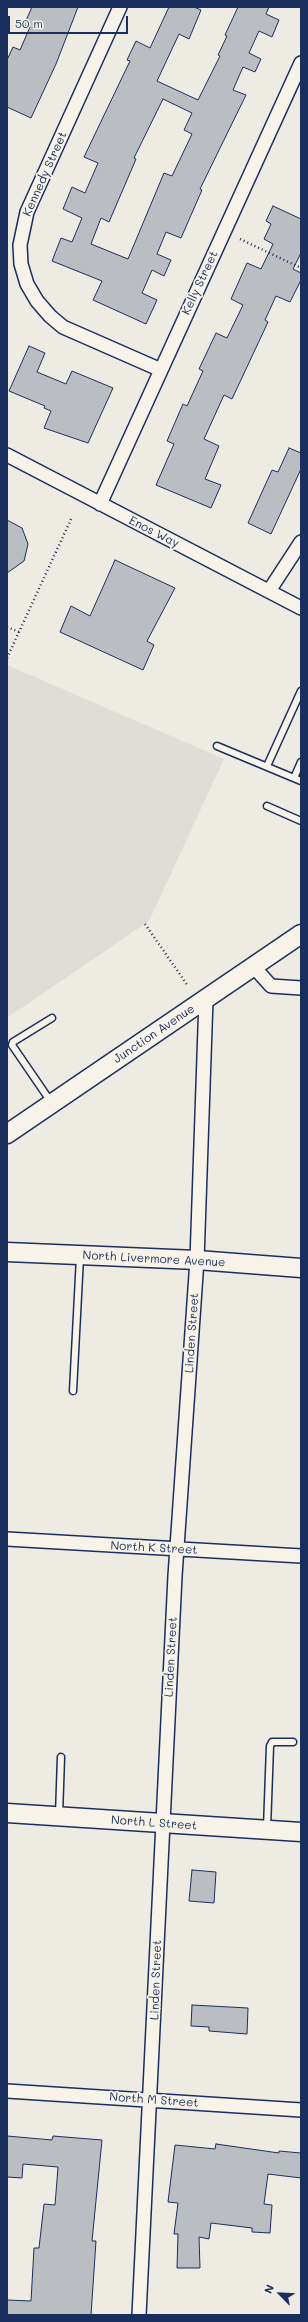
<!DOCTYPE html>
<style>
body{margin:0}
#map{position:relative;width:308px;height:2322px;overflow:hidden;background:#eeebe2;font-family:Mali,sans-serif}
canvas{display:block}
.frame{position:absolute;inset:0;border:8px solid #1b2f5e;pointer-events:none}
.north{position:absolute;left:260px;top:2274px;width:40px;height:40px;-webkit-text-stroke:3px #f7f3e8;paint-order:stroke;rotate:294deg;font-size:11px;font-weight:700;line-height:16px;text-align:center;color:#1b2f5e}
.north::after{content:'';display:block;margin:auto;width:14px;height:18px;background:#1b2f5e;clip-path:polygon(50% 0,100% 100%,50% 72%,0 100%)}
.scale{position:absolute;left:8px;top:16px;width:120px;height:18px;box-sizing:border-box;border:2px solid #1b2f5e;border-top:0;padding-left:5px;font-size:12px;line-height:14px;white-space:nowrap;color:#1b2f5e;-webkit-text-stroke:3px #f7f3e8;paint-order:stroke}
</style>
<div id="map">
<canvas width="308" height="2322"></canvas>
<div class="frame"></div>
<div class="north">N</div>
<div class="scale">50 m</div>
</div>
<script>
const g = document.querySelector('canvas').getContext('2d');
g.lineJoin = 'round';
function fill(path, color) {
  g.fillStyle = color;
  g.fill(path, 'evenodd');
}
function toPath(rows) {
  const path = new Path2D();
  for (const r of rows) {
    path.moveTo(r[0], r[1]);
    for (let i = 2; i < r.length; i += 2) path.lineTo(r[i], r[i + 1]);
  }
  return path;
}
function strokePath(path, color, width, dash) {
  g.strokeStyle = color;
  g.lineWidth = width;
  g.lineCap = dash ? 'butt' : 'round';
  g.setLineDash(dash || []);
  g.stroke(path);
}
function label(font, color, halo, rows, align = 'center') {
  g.font = font + ' Mali,sans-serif';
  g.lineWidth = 3.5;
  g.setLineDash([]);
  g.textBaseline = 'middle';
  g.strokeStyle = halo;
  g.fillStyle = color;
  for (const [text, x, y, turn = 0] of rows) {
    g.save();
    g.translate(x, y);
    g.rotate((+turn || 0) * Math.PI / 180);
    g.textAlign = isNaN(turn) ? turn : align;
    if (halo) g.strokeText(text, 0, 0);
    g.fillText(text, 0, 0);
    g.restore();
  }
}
fill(toPath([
 [7,665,224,759,149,921,7,1018]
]), '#deddd8');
const building = toPath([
 [32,7,78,7,56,64,31,118,7,107,7,60,13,47,20,50,30,27,24,25,32,7],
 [169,7,194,7,201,10,189,39,179,34,157,81,198,100,220,56,218,55,227,36,225,35,238,7,269,7,266,14,279,20,272,37,259,31,249,53,261,59,255,72,243,67,233,90,246,95,200,189,202,190,181,238,166,232,157,254,171,260,164,276,152,270,142,293,157,300,146,324,93,300,102,281,52,261,61,238,72,242,82,218,63,209,72,187,85,193,98,163,84,157,130,61,127,60,136,41,150,48,169,7],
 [163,99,192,113,184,130,192,134,172,176,164,173,128,259,91,244,101,218,109,222,136,159,134,158,163,99],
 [273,206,301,219,301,253,293,269,301,273,301,280,290,302,276,296,265,320,268,322,232,399,224,395,204,439,219,446,205,479,221,485,211,508,156,485,174,444,167,441,183,404,187,406,203,371,199,369,216,333,227,338,243,305,231,299,247,263,261,269,273,244,264,239,271,224,266,221,273,206],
 [29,346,45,353,37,372,66,384,72,371,113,388,88,443,44,428,51,411,44,408,45,406,9,391,29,346],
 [289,448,301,453,301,469,271,534,248,523,272,470,278,472,289,448],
 [7,520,22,528,28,544,24,561,7,573,7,520],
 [115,560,175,588,147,641,154,645,143,670,60,632,71,606,90,616,115,560],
 [192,1870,216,1872,214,1903,189,1901,192,1870],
 [192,2005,248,2008,247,2034,209,2031,209,2027,191,2026,192,2005],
 [7,2136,52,2140,53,2136,102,2140,92,2241,96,2241,91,2315,7,2315,7,2300,31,2301,34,2248,39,2248,44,2204,55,2205,58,2167,23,2164,22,2178,7,2177,7,2136],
 [216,2144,279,2153,279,2151,301,2153,301,2178,268,2174,264,2204,272,2205,270,2233,252,2232,252,2228,211,2223,209,2239,199,2237,200,2268,177,2268,178,2234,174,2234,178,2203,168,2202,175,2145,215,2149,216,2144]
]);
fill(building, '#babdc2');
strokePath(building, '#1b2f5e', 1);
const lane = toPath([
 [217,746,301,781],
 [267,766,301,691],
 [294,778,301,762],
 [267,806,301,821],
 [51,1102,12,1045,13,1042,52,1018],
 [73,1391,80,1257],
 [59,1815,61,1757],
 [267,1828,270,1746,272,1742,293,1742]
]);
const street = toPath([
 [120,7,27,212,20,245,21,264,27,284,37,301,50,316,63,327,161,370],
 [7,455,301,608],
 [100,504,301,63],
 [269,591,301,542],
 [253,966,271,986,301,988],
 [7,1539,301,1556],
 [7,2091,301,2110],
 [139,2315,175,1576,197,1260,206,999]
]);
const secondary = toPath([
 [7,1134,301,934],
 [7,1252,197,1260,301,1268],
 [7,1813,301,1832]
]);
strokePath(lane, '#1b2f5e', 9);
strokePath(street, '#1b2f5e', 16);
strokePath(secondary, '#1b2f5e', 21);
strokePath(toPath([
 [240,239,301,268],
 [7,627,19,632],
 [7,658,72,517],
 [145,924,188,986]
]), '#1b2f5e', 2.5, [1, 3]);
strokePath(lane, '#f7f3e8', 6);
strokePath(street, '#f7f3e8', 13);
strokePath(secondary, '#f7f3e8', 18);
label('12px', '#1b2f5e', '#f7f3e8', [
 ["Kennedy Street",45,174,-66],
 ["Kelly Street",200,283,-65],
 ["Enos Way",154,532,27],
 ["Junction Avenue",154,1034,-34],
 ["North Livermore Avenue",154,1259,3],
 ["Linden Street",192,1333,-86],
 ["North K Street",154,1548,3],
 ["Linden Street",171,1657,-87],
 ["North L Street",154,1823,4],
 ["Linden Street",156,1980,-88],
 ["North M Street",154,2100,4]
]);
</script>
